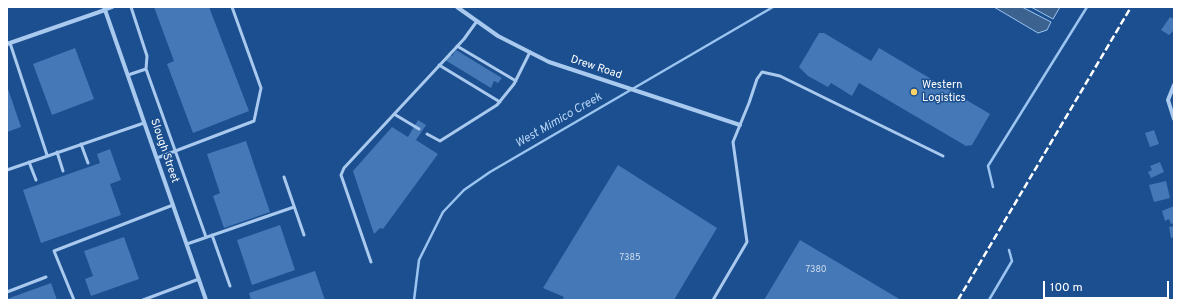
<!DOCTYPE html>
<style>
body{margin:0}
#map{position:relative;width:1181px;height:307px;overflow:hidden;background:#1b4f8f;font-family:Overpass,sans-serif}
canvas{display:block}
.frame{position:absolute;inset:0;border:8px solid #fff;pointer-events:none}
.scale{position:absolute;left:1043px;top:281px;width:126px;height:18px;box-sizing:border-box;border:2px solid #fff;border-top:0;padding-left:5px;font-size:12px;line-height:14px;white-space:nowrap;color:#fff;-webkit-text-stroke:3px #1b4f8f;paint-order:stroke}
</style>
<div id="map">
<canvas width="1181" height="307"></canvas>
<div class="frame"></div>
<div class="scale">100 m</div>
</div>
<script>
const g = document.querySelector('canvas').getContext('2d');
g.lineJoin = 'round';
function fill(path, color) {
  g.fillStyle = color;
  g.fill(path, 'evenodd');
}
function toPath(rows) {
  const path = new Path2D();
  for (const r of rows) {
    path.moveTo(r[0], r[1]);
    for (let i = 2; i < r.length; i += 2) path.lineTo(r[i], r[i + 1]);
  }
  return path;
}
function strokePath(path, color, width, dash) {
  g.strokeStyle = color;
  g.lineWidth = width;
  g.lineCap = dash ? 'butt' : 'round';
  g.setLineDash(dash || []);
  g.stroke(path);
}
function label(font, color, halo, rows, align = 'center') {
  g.font = font + ' Overpass,sans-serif';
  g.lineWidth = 3;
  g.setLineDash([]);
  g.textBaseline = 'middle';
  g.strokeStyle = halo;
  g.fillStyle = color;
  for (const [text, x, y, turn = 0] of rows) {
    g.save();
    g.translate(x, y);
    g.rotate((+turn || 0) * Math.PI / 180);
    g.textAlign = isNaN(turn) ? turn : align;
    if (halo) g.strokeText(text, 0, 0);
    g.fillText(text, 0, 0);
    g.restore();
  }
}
const water = toPath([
 [994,7,1022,7,1051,22,1047,30,1038,33,994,7],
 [1031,7,1060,7,1053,19,1031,7]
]);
fill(water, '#3c6290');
strokePath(water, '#9cc4f0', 1);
strokePath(toPath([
 [993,187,988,166,1087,7],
 [414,300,419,260,443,212,464,190,490,172,773,7],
 [989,300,1012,261,1009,250]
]), '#9cc4f0', 2.5);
fill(toPath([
 [154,7,209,7,249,111,193,133,167,64,174,61],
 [1170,17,1174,19,1174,30,1169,35,1161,30],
 [819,33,824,33,871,61,879,48,990,114,972,145,966,146,859,83,852,96,831,83,828,87,808,76,799,67],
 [75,48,94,99,52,115,33,64],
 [456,50,502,78,498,83,494,81,491,88,445,60,449,53,452,56],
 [7,86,21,127,7,132],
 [418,120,426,125,416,140,438,154,383,229,380,228,374,234,353,171,392,127,408,137],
 [1154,130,1159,144,1150,147,1145,133],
 [246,141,270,212,224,228,213,196,220,193,207,154],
 [110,149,121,180,110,184,121,215,41,243,23,190,100,163,97,154],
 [1160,162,1164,172,1151,178,1148,172,1152,170,1150,166],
 [618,165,717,228,674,300,562,300,564,297,543,288],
 [1166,181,1170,198,1154,202,1149,185],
 [1174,206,1174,223,1171,224,1169,219,1165,221,1162,211],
 [280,225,295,270,252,285,237,240],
 [1174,226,1174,237,1171,238,1169,227],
 [124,237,139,279,91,296,85,279,93,276,84,251],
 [800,240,901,300,764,300],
 [315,271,325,300,251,300,249,293],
 [51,283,57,300,7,300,7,299]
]), '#4478b7');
strokePath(toPath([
 [131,7,147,56,146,69,206,237],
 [105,10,113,7],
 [10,43,47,155],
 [457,46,516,81],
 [439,65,500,102],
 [128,75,146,69],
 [394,114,419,129],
 [427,134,440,141,497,105,514,84,530,52],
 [81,144,88,163],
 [57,152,63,171],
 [157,158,254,121,261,88,232,7],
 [29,162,36,180],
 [7,170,144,123],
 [284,177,304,235],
 [212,235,230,286],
 [187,244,294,207],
 [371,262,341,175,344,168,464,39,477,21],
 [7,292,46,277],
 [74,300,54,251,173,205],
 [143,300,199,279],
 [713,300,747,242,733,142,749,103,757,79,762,72,780,76,943,156]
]), '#a9c9ee', 3);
strokePath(toPath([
 [104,7,206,300],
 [457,7,498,36,549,62,740,125],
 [7,44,105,10],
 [1174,85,1168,100,1174,119]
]), '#a9c9ee', 4);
strokePath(toPath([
 [958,300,1131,7]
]), '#fff', 2.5, [7, 3]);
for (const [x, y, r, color] of [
 [914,92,4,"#ffd166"]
]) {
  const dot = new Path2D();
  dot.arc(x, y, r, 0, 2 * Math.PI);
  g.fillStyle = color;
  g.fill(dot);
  strokePath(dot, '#1b4f8f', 1.5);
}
label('9px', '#d0dded', null, [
 ["7385",630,258],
 ["7380",816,270]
]);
label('11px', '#fff', '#1b4f8f', [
 ["Drew Road",596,68,18],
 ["Slough Street",164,151,71]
]);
label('11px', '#fff', '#1b4f8f', [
 ["Western",922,86],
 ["Logistics",922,99]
], 'left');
label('italic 12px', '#b5d3f5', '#1b4f8f', [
 ["West Mimico Creek",559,121,-30]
]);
</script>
